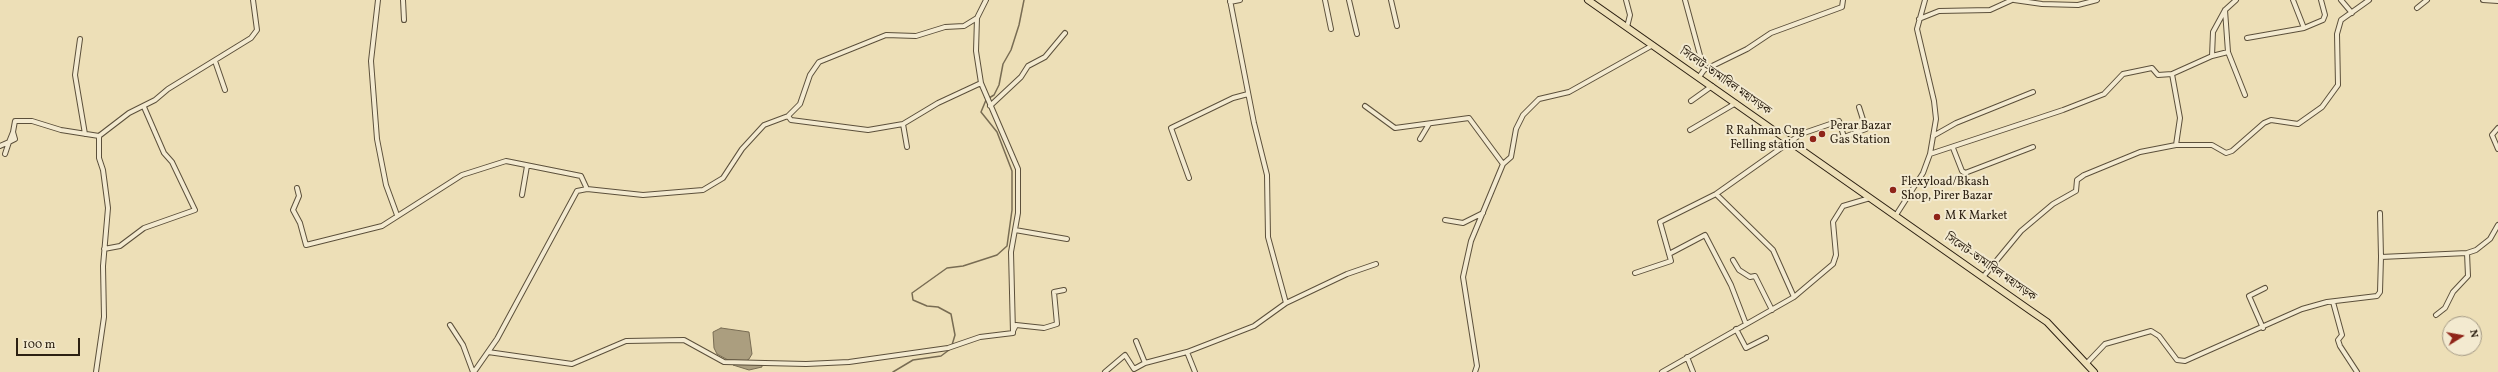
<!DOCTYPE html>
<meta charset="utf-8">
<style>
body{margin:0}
#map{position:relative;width:2498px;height:372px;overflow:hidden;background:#eddfb7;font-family:Vollkorn,serif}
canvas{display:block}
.north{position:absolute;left:2442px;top:316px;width:40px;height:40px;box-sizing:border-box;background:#f3ead0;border:1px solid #a39984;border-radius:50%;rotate:79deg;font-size:11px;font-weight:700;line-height:16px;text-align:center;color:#2c2012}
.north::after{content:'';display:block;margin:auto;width:14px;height:18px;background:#8f2418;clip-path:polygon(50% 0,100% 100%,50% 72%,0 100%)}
.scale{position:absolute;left:16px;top:338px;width:64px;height:18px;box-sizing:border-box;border:2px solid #2c2012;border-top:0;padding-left:5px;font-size:12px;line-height:14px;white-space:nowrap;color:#2c2012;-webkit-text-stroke:3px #f3ead0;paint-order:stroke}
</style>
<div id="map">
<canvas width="2498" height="372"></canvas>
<div class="north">N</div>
<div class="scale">100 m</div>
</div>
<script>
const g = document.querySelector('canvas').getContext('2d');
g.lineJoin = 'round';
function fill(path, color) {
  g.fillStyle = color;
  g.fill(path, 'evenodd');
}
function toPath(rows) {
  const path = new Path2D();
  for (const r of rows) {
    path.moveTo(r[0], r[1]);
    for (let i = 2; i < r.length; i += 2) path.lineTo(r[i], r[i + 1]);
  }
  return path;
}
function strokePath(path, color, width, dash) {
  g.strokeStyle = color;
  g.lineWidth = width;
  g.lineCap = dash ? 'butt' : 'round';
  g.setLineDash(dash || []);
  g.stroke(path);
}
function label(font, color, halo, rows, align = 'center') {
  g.font = font + ' Vollkorn,"Noto Serif Bengali",serif';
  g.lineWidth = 4;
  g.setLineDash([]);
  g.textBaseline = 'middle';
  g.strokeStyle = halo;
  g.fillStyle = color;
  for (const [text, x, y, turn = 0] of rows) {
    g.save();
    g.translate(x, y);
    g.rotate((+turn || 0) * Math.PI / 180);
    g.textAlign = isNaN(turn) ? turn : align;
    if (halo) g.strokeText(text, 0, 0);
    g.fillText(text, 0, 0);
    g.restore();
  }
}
const water = toPath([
 [721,328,749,332,752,354,749,359,746,361,728,360,717,354,714,348,713,332,721,328],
 [737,364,762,365,762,367,749,370,733,365,737,364]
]);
fill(water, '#ab9e7f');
strokePath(water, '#786c53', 1);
strokePath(toPath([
 [989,98,994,95,999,85,1003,64,1011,50,1019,25,1024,0],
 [952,345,955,335,951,314,938,307,927,306,913,300,912,293,947,268,963,266,997,255,1007,246,1012,210,1012,171,997,132,981,112,986,100],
 [893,372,913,360,941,356,949,350]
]), '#786c53', 1.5);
const minor = toPath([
 [378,0,371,61,377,139,386,185,397,215],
 [403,0,404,20],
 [1230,0,1254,123,1267,175,1268,237,1286,303],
 [1325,0,1331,29],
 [1349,0,1357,34],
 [1391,0,1397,26],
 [1626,0,1630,15,1627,27],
 [1685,0,1704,70],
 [2014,0,2042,4,2078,5,2097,0],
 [2293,0,2304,28],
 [2341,0,2352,13],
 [2483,0,2498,1],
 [1230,2,1240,0],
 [2417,8,2427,0],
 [2225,10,2228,52],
 [1919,19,1939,11,1990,10,2012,0],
 [2247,38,2304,28,2323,20,2325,15,2321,0],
 [80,39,75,75,85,134],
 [2212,56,2228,52,2245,95],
 [215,61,225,90],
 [1699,77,1704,70,1747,49,1771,33,1842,7,1843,0],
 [981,83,1018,169,1018,213,1011,252,1013,333],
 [1691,101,1712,86],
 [990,106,1021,77,1028,66,1045,57,1065,33],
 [1365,106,1395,128,1469,118,1503,164],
 [788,116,791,120,868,130,903,124,938,103,981,83,976,51,977,18,986,0],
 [903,124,907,147],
 [2498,128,2492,135,2498,149],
 [1690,130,1736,103],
 [13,132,15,121,32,121,61,130,99,136,129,113,155,100,168,89,251,38,257,30,253,0],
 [1933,136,1956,123,2033,92],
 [1420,139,1429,124],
 [2176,145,2212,145,2226,153,2232,151,2264,123,2271,120,2298,124,2322,107,2338,85,2337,34,2341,20,2369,0],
 [0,146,9,142,15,139,13,132,9,142,5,154],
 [1953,148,1962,171,1965,173,2033,147],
 [1930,154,2063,110,2104,94,2123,74,2152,68,2158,75,2172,74,2212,56,2213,32,2225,10,2236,0],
 [1189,178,1171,128,1233,98,1248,94],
 [297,188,299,196,293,210,300,223,306,245,382,226,462,175,506,161,581,176,587,189,577,191,497,339,474,372],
 [587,189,643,195,703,190,723,178,742,149,764,125,788,116,800,104,810,75,819,62,886,35,916,36,945,27,964,26,977,18],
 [1716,194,1773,250,1794,297],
 [522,195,527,166],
 [1896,215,1923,173,1930,154,1936,119,1934,101,1917,29,1925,0],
 [1445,220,1463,223,1483,213],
 [1015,230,1067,239],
 [104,249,120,246,144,228,195,210,172,162,164,153,144,107],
 [1669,254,1705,235,1731,285,1746,324],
 [2381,257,2467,253,2476,250,2490,239,2498,225],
 [1733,260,1739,270,1750,277,1755,276,1772,310],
 [1635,273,1671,261,1660,222,1716,194,1801,134,1839,121,1844,137,1866,129,1859,107],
 [1983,277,2021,231,2053,204,2076,191,2077,180,2084,175,2140,152,2176,145,2180,118,2172,74],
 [2333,302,2342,335,2338,340,2340,346,2357,372],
 [2436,315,2445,308,2453,292,2468,276,2467,253],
 [450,325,463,345,473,372],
 [2263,328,2249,296,2265,288],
 [1736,329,1746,348,1766,338],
 [1013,331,1016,325,1044,328,1057,324,1054,292,1064,290],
 [1136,341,1145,363],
 [488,352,572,364,626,341,684,340,724,362,806,364,849,362,948,348,980,337,1013,333],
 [1187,352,1254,326,1286,303,1347,274,1376,264],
 [1687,357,1693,372],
 [2087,363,2105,344,2151,331,2159,336,2177,360,2185,361,2302,309,2327,302,2377,296,2380,292,2381,257,2380,213],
 [96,372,104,317,103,266,108,208,103,170,99,158,99,136],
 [1105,372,1125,355,1134,369,1145,363,1187,352,1195,372],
 [1475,372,1477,366,1463,277,1471,241,1503,164,1511,157,1516,129,1523,115,1539,99,1569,92,1653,45],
 [1662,372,1794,297,1833,264,1836,255,1833,222,1843,206,1870,198]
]);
const trunk = toPath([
 [1588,0,2031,311,2047,322,2094,372]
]);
strokePath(minor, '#5c503b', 6);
strokePath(trunk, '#2c2012', 8);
strokePath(minor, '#f3ead0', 4);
strokePath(trunk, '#eddfb7', 6);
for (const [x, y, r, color] of [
 [1822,134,4,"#8f2418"],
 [1813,139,4,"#8f2418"],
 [1893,190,4,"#8f2418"],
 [1937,217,4,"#8f2418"]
]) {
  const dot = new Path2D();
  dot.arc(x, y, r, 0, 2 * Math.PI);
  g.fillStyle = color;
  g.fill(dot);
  strokePath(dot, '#f3ead0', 1.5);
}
label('12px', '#2c2012', '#f3ead0', [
 ["সিলেট-তামাবিল মহাসড়ক",1725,82,35],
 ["সিলেট-তামাবিল মহাসড়ক",1990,268,35]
]);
label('12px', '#2c2012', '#f3ead0', [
 ["Perar Bazar",1830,127],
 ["Gas Station",1830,141],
 ["R Rahman Cng",1805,132,"right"],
 ["Felling station",1805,146,"right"],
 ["Flexyload/Bkash",1901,183],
 ["Shop, Pirer Bazar",1901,197],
 ["M K Market",1945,217]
], 'left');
</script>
